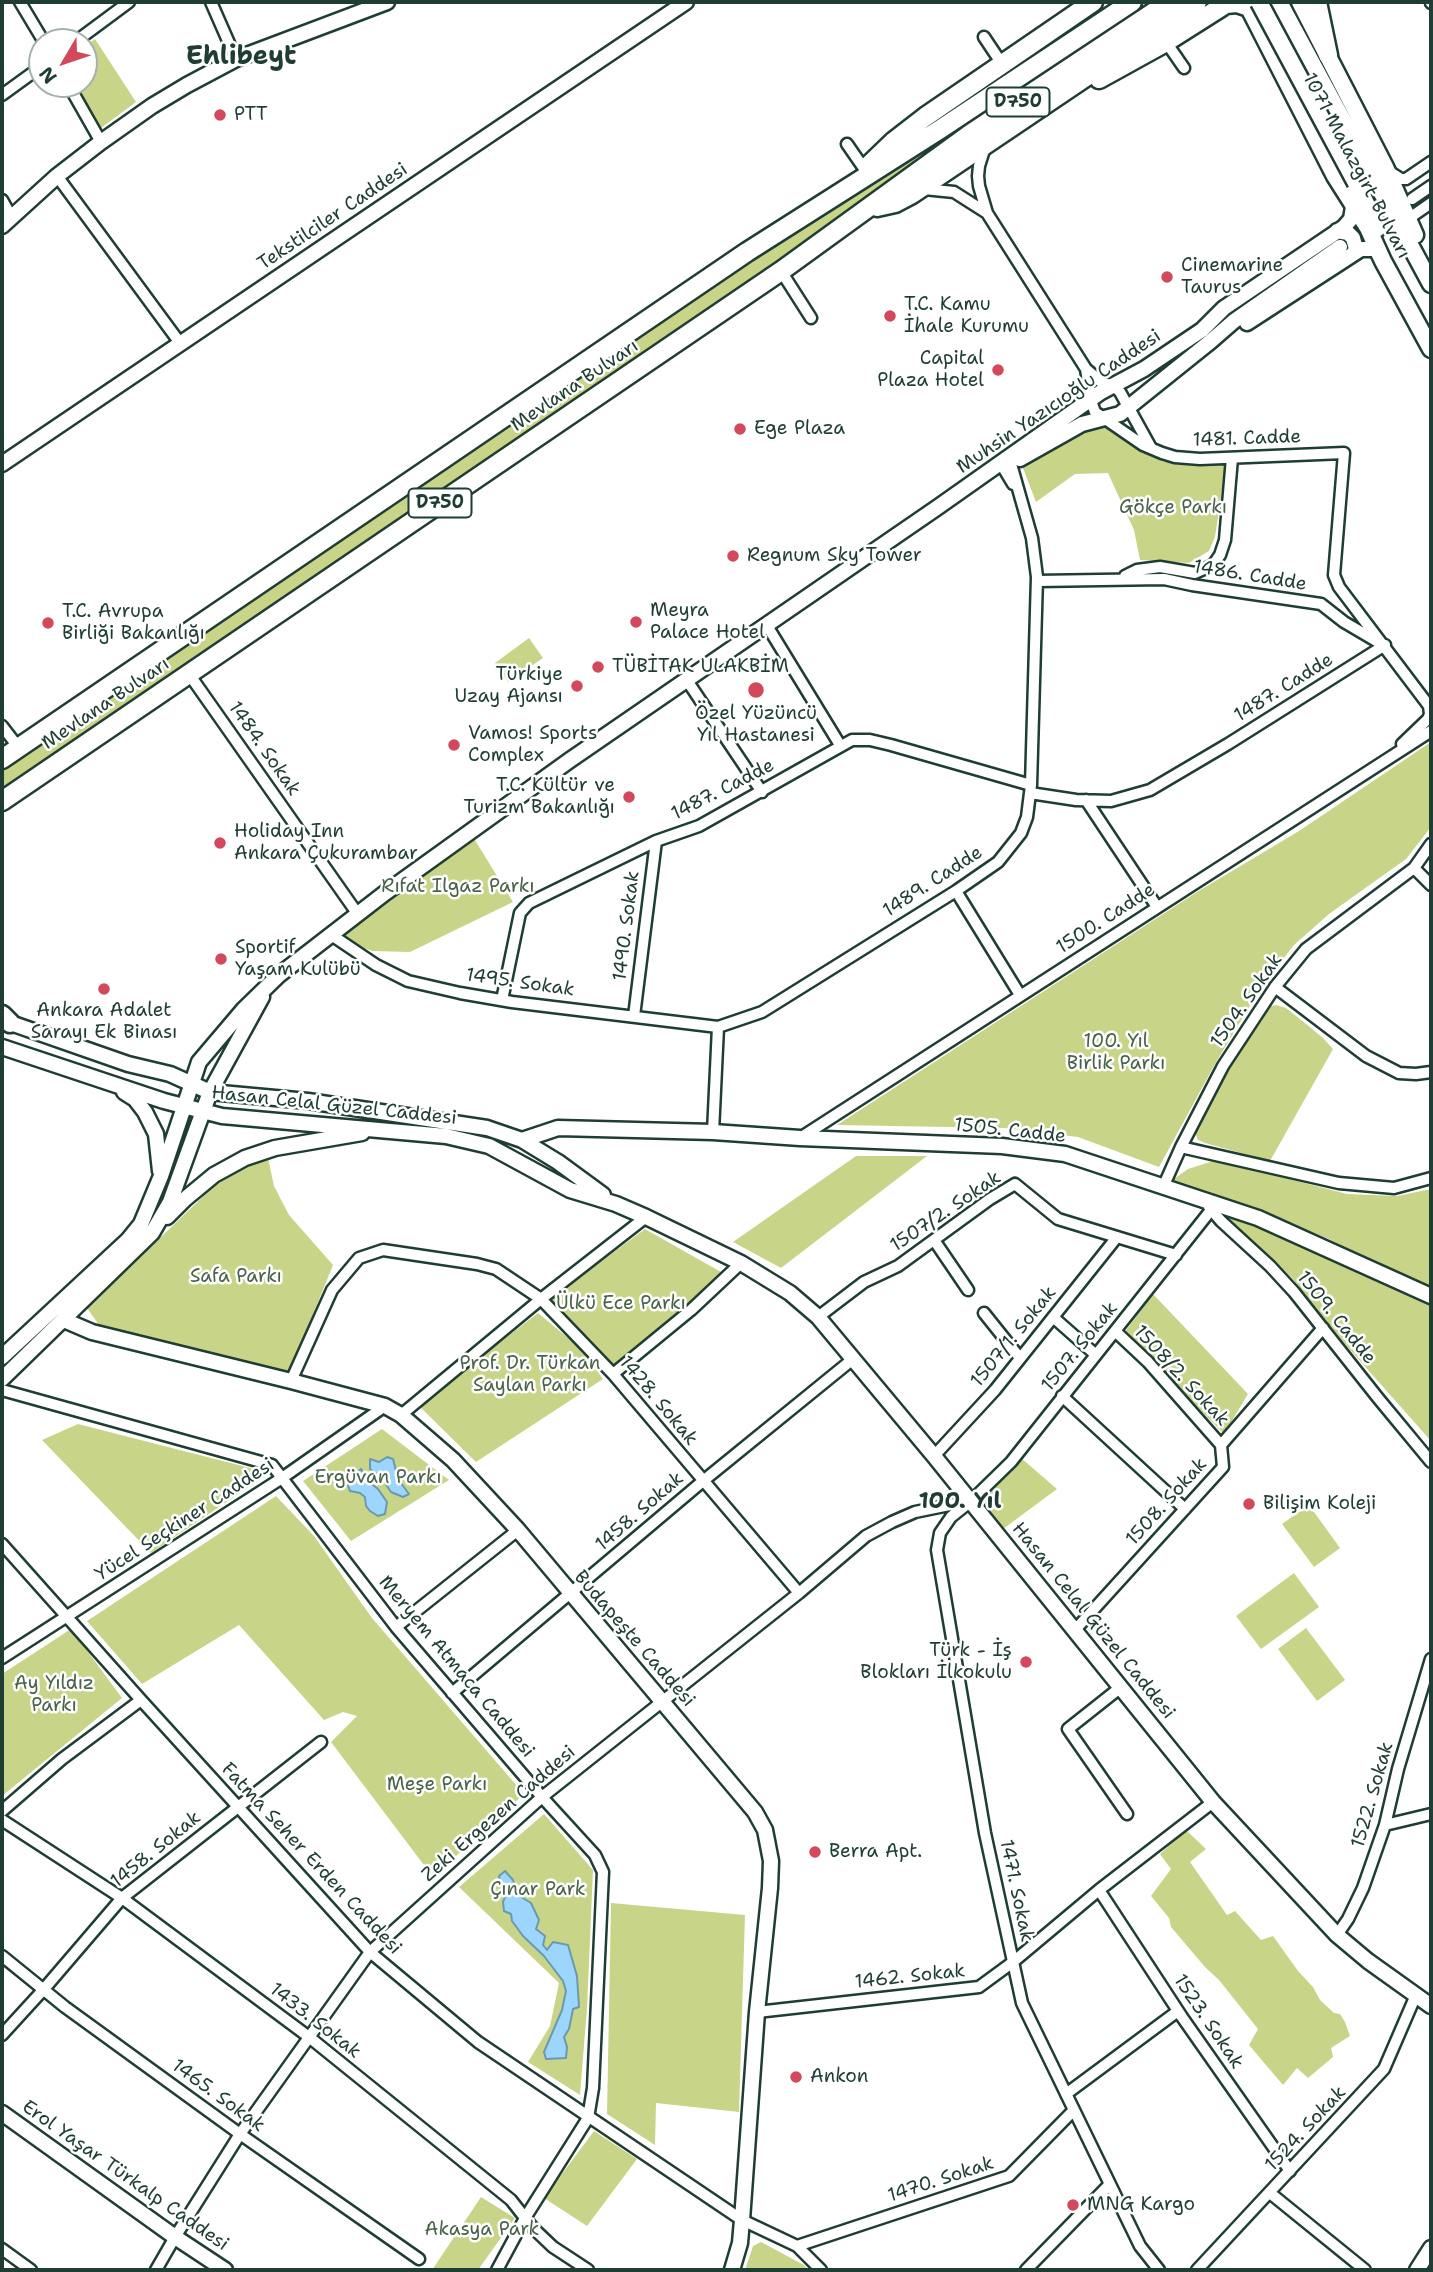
<!DOCTYPE html>
<meta charset="utf-8">
<style>
body{margin:0}
#map{position:relative;width:1433px;height:2272px;overflow:hidden;background:#fff;font-family:"Shantell Sans",sans-serif}
canvas{display:block}
.frame{position:absolute;inset:0;border:4px solid #1f3d34;pointer-events:none}
.north{position:absolute;left:28px;top:28px;width:70px;height:70px;box-sizing:border-box;background:#fff;border:2px solid #a5b1ae;border-radius:50%;rotate:231deg;font-size:19px;font-weight:700;line-height:28px;text-align:center;color:#1f3d34}
.north::after{content:'';display:block;margin:auto;width:24px;height:32px;background:#d1495b;clip-path:polygon(50% 0,100% 100%,50% 72%,0 100%)}
</style>
<div id="map">
<canvas width="1433" height="2272"></canvas>
<div class="frame"></div>
<div class="north">N</div>
</div>
<script>
const g = document.querySelector('canvas').getContext('2d');
g.lineJoin = 'round';
function fill(path, color) {
  g.fillStyle = color;
  g.fill(path, 'evenodd');
}
function toPath(rows) {
  const path = new Path2D();
  for (const r of rows) {
    path.moveTo(r[0], r[1]);
    for (let i = 2; i < r.length; i += 2) path.lineTo(r[i], r[i + 1]);
  }
  return path;
}
function strokePath(path, color, width, dash) {
  g.strokeStyle = color;
  g.lineWidth = width;
  g.lineCap = dash ? 'butt' : 'round';
  g.setLineDash(dash || []);
  g.stroke(path);
}
function label(font, color, halo, rows, align = 'center') {
  g.font = font + ' "Shantell Sans",sans-serif';
  g.lineWidth = 5;
  g.setLineDash([]);
  g.textBaseline = 'middle';
  g.strokeStyle = halo;
  g.fillStyle = color;
  for (const [text, x, y, turn = 0] of rows) {
    g.save();
    g.translate(x, y);
    g.rotate((+turn || 0) * Math.PI / 180);
    g.textAlign = isNaN(turn) ? turn : align;
    if (halo) g.strokeText(text, 0, 0);
    g.fillText(text, 0, 0);
    g.restore();
  }
}
fill(toPath([
 [95,39,136,102,101,128,75,84,84,84,84,47],
 [936,142,938,145,804,243,2,791,2,770,718,282],
 [1097,423,1120,434,1164,462,1226,463,1215,537,1209,551,1189,563,1140,560,1134,530,1108,473,1075,474,1036,502,1023,468,1090,425],
 [529,638,543,658,508,682,495,663],
 [1431,742,1431,827,1406,859,1329,914,1294,945,1261,987,1215,1064,1159,1167,1078,1137,1004,1128,837,1125,1197,892,1299,831],
 [470,832,513,902,410,952,372,951,330,934],
 [1276,1005,1286,1008,1305,1023,1323,1038,1333,1049,1270,1161,1205,1143,1198,1140,1195,1133,1249,1032,1267,1007],
 [856,1156,927,1156,781,1268,733,1242],
 [263,1158,268,1158,274,1186,289,1215,333,1265,305,1334,309,1337,295,1374,99,1325,87,1308,214,1186],
 [1216,1160,1347,1194,1397,1196,1431,1189,1431,1284,1425,1288,1364,1259,1329,1239,1255,1210,1171,1181,1188,1169],
 [1222,1215,1231,1215,1324,1253,1431,1305,1431,1441,1345,1344,1292,1278],
 [645,1229,721,1272,674,1321,615,1370,547,1301],
 [1153,1294,1248,1394,1224,1434,1124,1333],
 [538,1313,579,1347,603,1379,476,1462,418,1405],
 [78,1424,262,1471,265,1476,151,1553,42,1440],
 [382,1429,449,1480,351,1541,303,1481],
 [1021,1458,1057,1489,1003,1529,983,1501],
 [276,1496,314,1536,372,1618,524,1794,433,1877,331,1742,357,1716,343,1712,324,1720,239,1625,142,1684,87,1621],
 [1309,1505,1340,1548,1314,1567,1282,1524],
 [1294,1573,1319,1607,1261,1649,1236,1616],
 [1306,1628,1345,1680,1317,1701,1278,1649],
 [71,1629,122,1698,2,1796,2,1674],
 [544,1814,593,1870,587,2008,580,2095,528,2062,550,2026,559,1983,459,1887],
 [1186,1830,1206,1849,1190,1862,1227,1915,1235,1911,1261,1940,1273,1936,1298,1971,1313,1987,1320,2000,1334,2013,1340,2014,1345,2022,1350,2036,1331,2048,1333,2057,1308,2078,1297,2068,1283,2085,1249,2045,1258,2029,1219,1980,1205,1967,1171,1927,1169,1918,1151,1896,1171,1869,1160,1854],
 [611,1903,745,1915,739,2112,656,2103,655,2145,607,2114],
 [594,2131,637,2159,587,2226,544,2198],
 [481,2197,515,2218,478,2270,432,2270],
 [761,2242,804,2265,808,2270,745,2270,753,2246]
]), '#c8d588');
const water = toPath([
 [387,1457,393,1459,398,1479,409,1494,403,1497,391,1492,381,1477,370,1469,370,1459,379,1462,387,1457],
 [361,1469,368,1481,378,1489,387,1502,385,1514,378,1516,370,1511,366,1506,365,1497,360,1493,350,1491,347,1483,361,1469],
 [505,1871,513,1880,518,1895,531,1903,539,1920,536,1929,545,1936,543,1945,547,1950,553,1942,568,1945,577,1976,579,2007,573,2009,569,2029,564,2037,567,2047,566,2058,546,2059,544,2052,562,2010,566,1991,563,1981,544,1956,523,1936,512,1921,511,1914,504,1911,503,1902,505,1897,499,1876,505,1871]
]);
fill(water, '#9dd6fd');
strokePath(water, '#6b99ad', 2);
const street = toPath([
 [20,2,44,42],
 [211,2,236,59],
 [1431,2,1431,3],
 [984,37,1002,64],
 [75,42,129,2],
 [1166,42,1184,68],
 [68,84,101,142],
 [2,95,42,66],
 [847,144,865,170],
 [985,147,979,166,978,176,979,186,987,213,1086,369,1101,382,1114,386,1120,392,1151,448],
 [1390,172,1401,179,1406,179,1431,162],
 [57,176,180,343],
 [924,189,954,192,987,213],
 [1412,199,1431,186],
 [2,200,12,218],
 [1408,219,1431,203],
 [781,271,811,318],
 [1086,369,1091,401,1095,412,1143,445,1162,453,1175,457,1200,459,1344,453,1334,575,1339,587,1429,706,1430,714,1428,719,1402,744],
 [1004,469,1013,484],
 [1125,576,1137,570,1160,567,1195,573,1213,565,1220,555,1225,540,1232,458],
 [1037,581,1164,579,1192,585,1321,604,1344,622,1378,642],
 [766,624,840,745],
 [189,674,357,913],
 [686,679,762,792],
 [2,726,19,748],
 [1030,793,1076,800,1111,801,1150,790,1228,744,1385,645],
 [1086,800,1157,907],
 [1414,868,1431,885],
 [956,891,1020,995],
 [330,934,376,965,408,981,460,993,512,1002,718,1027],
 [1275,987,1366,1056,1399,1073,1416,1074,1431,1072],
 [502,1000,520,913,529,903,656,841,699,826,852,740,870,740,891,745,1031,785],
 [634,1016,656,841],
 [713,1132,718,1027,762,1012,956,891,998,862,1021,833,1027,817,1031,785,1037,577,1032,538,1011,464],
 [800,1138,1431,731],
 [1181,1147,1339,1183,1394,1188,1431,1178],
 [1164,1185,1181,1147,1223,1066,1275,987,1306,949,1414,868,1431,844],
 [1209,1207,1221,1221,1270,1266,1294,1292,1378,1398,1431,1462],
 [934,1240,968,1290],
 [984,1313,1020,1358],
 [818,1317,864,1282,898,1266,990,1199,1015,1184,1058,1219,1176,1255],
 [1053,1317,1096,1355],
 [1115,1331,1148,1362,1221,1445],
 [613,1374,691,1310,741,1263],
 [291,1381,332,1290,359,1258,383,1250,477,1264,496,1269,541,1299,613,1374,799,1593],
 [2,1390,272,1465,396,1627,542,1797,595,1855,603,1872,593,2088,588,2118,525,2218,497,2270],
 [1062,1396,1185,1509],
 [401,1415,541,1299,646,1217],
 [934,1456,995,1390,1117,1237],
 [2,1544,141,1700,370,1952,478,2042,742,2220,797,2246,821,2270],
 [396,1627,518,1530],
 [1075,1630,1223,1467,1221,1445,1323,1328],
 [2,1658,282,1478,385,1406],
 [1121,1687,1068,1729,1127,1814],
 [452,1693,703,1481,853,1359],
 [2,1811,62,1759,141,1700],
 [2,1820,122,1898,309,2037,511,2200,533,2228,553,2247,588,2270],
 [1385,1825,1431,1814],
 [1099,1890,1182,2017,1290,2171],
 [1337,1935,1348,1919,1363,1888,1385,1825,1398,1769,1431,1659],
 [2,1956,65,2007,240,2134,419,2259],
 [757,2012,979,1987,1013,1962,1099,1890,1213,1802],
 [2,2035,44,1989,122,1898,321,1742],
 [1066,2094,1178,2011],
 [1270,2193,1365,2270],
 [797,2246,1009,2176,1073,2111],
 [2,2249,31,2270],
 [156,2270,175,2237,240,2134,370,1952,542,1797,799,1593,866,1536,892,1522,915,1512,969,1501],
 [1026,2270,1109,2185],
 [1159,2270,1140,2246,1022,2003,985,1833,937,1550,940,1533,951,1517,971,1501,1011,1462,1211,1210],
 [1197,2270,1384,2069,1416,1995]
]);
const secondary = toPath([
 [2,226,57,176,101,142,152,106,187,85,236,59,387,2],
 [1337,231,1348,233,1353,238,1356,249,1353,254],
 [1247,323,1361,249,1376,249,1381,258],
 [1020,459,1082,424,1120,414,1211,341,1234,321,1340,247],
 [2,464,686,2],
 [2,1020,128,1064,170,1074,210,1092,308,1101,487,1128,522,1140,558,1162,603,1195],
 [2,1047,164,1101,222,1116,446,1136,489,1146,570,1190,616,1204,646,1217,741,1263,790,1293,818,1317,934,1456,1213,1802,1337,1935,1368,1961,1431,2006],
 [124,1092,135,1099,145,1112,156,1134,160,1171],
 [522,1140,558,1128,713,1132,800,1138,1002,1146,1065,1154,1258,1218,1431,1296],
 [167,1217,185,1199,214,1175,245,1158,275,1148,362,1133],
 [64,1320,92,1332,291,1381,385,1406,401,1415,453,1460,518,1530,755,1812,765,1830,771,1861,770,1888,757,2012,742,2220,740,2243,732,2270],
 [2,1357,128,1240,141,1224,161,1176,199,1062,244,1009,279,975,385,893,570,760,938,507,1101,392,1144,369,1202,330,1224,308,1344,227,1351,219,1353,207],
 [2,1379,152,1233,170,1202,210,1092,262,997],
 [2,2113,175,2237,225,2270],
 [1417,2270,1431,2248]
]);
const primary = toPath([
 [1246,2,1335,176,1368,228,1383,261,1431,349],
 [1279,2,1431,284],
 [1300,2,1385,167,1415,235],
 [1356,183,1378,228]
]);
const highway = toPath([
 [1317,2,1328,55],
 [1099,79,1166,42,1226,4,1237,3,1249,7],
 [868,166,894,141,925,117,1093,2],
 [877,207,895,203,912,194,1197,2],
 [2,759,747,252,939,130,1132,2],
 [2,801,781,271,970,134,1169,2],
 [2,1015,10,1023]
]);
strokePath(street, '#1f3d34', 15);
strokePath(secondary, '#1f3d34', 19);
strokePath(primary, '#1f3d34', 21);
strokePath(highway, '#1f3d34', 23);
strokePath(street, '#fff', 10);
strokePath(secondary, '#fff', 14);
strokePath(primary, '#fff', 16);
strokePath(highway, '#fff', 18);
const primaryBridge = toPath([
 [1259,2,1356,183]
]);
strokePath(primaryBridge, '#1f3d34', 21, []);
strokePath(primaryBridge, '#fff', 16);
for (const [x, y, r, color] of [
 [220,115,7,"#d1495b"],
 [1167,277,7,"#d1495b"],
 [890,316,7,"#d1495b"],
 [998,370,7,"#d1495b"],
 [740,429,7,"#d1495b"],
 [733,556,7,"#d1495b"],
 [636,622,7,"#d1495b"],
 [48,623,7,"#d1495b"],
 [598,667,7,"#d1495b"],
 [577,686,7,"#d1495b"],
 [756,690,9,"#d1495b"],
 [454,745,7,"#d1495b"],
 [629,797,7,"#d1495b"],
 [220,843,7,"#d1495b"],
 [221,959,7,"#d1495b"],
 [104,989,7,"#d1495b"],
 [1249,1504,7,"#d1495b"],
 [1026,1662,7,"#d1495b"],
 [815,1852,7,"#d1495b"],
 [796,2077,7,"#d1495b"],
 [1073,2205,7,"#d1495b"]
]) {
  const dot = new Path2D();
  dot.arc(x, y, r, 0, 2 * Math.PI);
  g.fillStyle = color;
  g.fill(dot);
  strokePath(dot, '#fff', 2.5);
}
for (const [x, y, w] of [
 [1018,102,63],
 [440,503,63]
]) {
  const box = new Path2D();
  box.roundRect(x - w / 2, y - 14.5, w, 29, 5);
  g.fillStyle = '#fff';
  g.fill(box);
  strokePath(box, '#1f3d34', 2);
}
label('bold 18px', '#1f3d34', null, [
 ["D750",1018,102],
 ["D750",440,503]
]);
label('19px', '#1f3d34', '#fff', [
 ["PTT",234,115],
 ["Cinemarine",1181,266],
 ["Taurus",1181,288],
 ["T.C. Kamu",904,305],
 ["İhale Kurumu",904,327],
 ["Capital",984,359,"right"],
 ["Plaza Hotel",984,381,"right"],
 ["Ege Plaza",754,429],
 ["Regnum Sky Tower",747,556],
 ["Meyra",650,611],
 ["Palace Hotel",650,633],
 ["T.C. Avrupa",62,612],
 ["Birliği Bakanlığı",62,634],
 ["TÜBİTAK ULAKBİM",612,667],
 ["Türkiye",563,675,"right"],
 ["Uzay Ajansı",563,697,"right"],
 ["Özel Yüzüncü",756,714,"center"],
 ["Yıl Hastanesi",756,736,"center"],
 ["Vamos! Sports",468,734],
 ["Complex",468,756],
 ["T.C. Kültür ve",615,786,"right"],
 ["Turizm Bakanlığı",615,808,"right"],
 ["Holiday Inn",234,832],
 ["Ankara Çukurambar",234,854],
 ["Sportif",235,948],
 ["Yaşam Kulübü",235,970],
 ["Ankara Adalet",104,1011,"center"],
 ["Sarayı Ek Binası",104,1033,"center"],
 ["Bilişim Koleji",1263,1504],
 ["Türk - İş",1012,1651,"right"],
 ["Blokları İlkokulu",1012,1673,"right"],
 ["Berra Apt.",829,1852],
 ["Ankon",810,2077],
 ["MNG Kargo",1087,2205]
], 'left');
label('19px', '#1f3d34', '#fff', [
 ["1071 Malazgirt Bulvarı",1356,166,62],
 ["Tekstilciler Caddesi",333,217,-34],
 ["Mevlana Bulvarı",575,386,-34],
 ["Muhsin Yazıcıoğlu Caddesi",1059,402,-34],
 ["1481. Cadde",1247,439,-2],
 ["1486. Cadde",1250,576,9],
 ["1487. Cadde",1284,688,-32],
 ["Mevlana Bulvarı",106,704,-34],
 ["1484. Sokak",264,749,55],
 ["1487. Cadde",723,790,-27],
 ["1489. Cadde",933,882,-33],
 ["1500. Cadde",1106,919,-33],
 ["1490. Sokak",627,926,-83],
 ["1495. Sokak",520,983,8],
 ["1504. Sokak",1247,1001,-55],
 ["Hasan Celal Güzel Caddesi",334,1106,6],
 ["1505. Cadde",1010,1131,6],
 ["1507/2. Sokak",946,1212,-34],
 ["1509. Cadde",1336,1318,51],
 ["1507/1. Sokak",1014,1337,-51],
 ["1507. Sokak",1080,1347,-51],
 ["1508/2. Sokak",1181,1376,47],
 ["1428. Sokak",658,1401,50],
 ["1508. Sokak",1167,1502,-48],
 ["1458. Sokak",640,1512,-41],
 ["Yücel Seçkiner Caddesi",185,1520,-33],
 ["Hasan Celal Güzel Caddesi",1093,1621,51],
 ["Budapeşte Caddesi",634,1639,49],
 ["Meryem Atmaca Caddesi",456,1667,50],
 ["1522. Sokak",1373,1795,-74],
 ["Zeki Ergezen Caddesi",499,1814,-41],
 ["1458. Sokak",156,1850,-39],
 ["Fatma Seher Erden Caddesi",311,1859,47],
 ["1471. Sokak",1016,1891,78],
 ["1462. Sokak",910,1977,-6],
 ["1433. Sokak",315,2021,38],
 ["1523. Sokak",1208,2022,56],
 ["1465. Sokak",218,2096,36],
 ["1524. Sokak",1306,2129,-47],
 ["Erol Yaşar Türkalp Caddesi",125,2176,35],
 ["1470. Sokak",941,2180,-18]
]);
label('19px', '#496349', '#fff', [
 ["Gökçe Parkı",1173,508],
 ["Rıfat Ilgaz Parkı",458,887],
 ["100. Yıl",1116,1042],
 ["Birlik Parkı",1116,1064],
 ["Safa Parkı",236,1277],
 ["Ülkü Ece Parkı",621,1304],
 ["Prof. Dr. Türkan",530,1364],
 ["Saylan Parkı",530,1386],
 ["Ergüvan Parkı",378,1478],
 ["Ay Yıldız",54,1684],
 ["Parkı",54,1706],
 ["Meşe Parkı",437,1785],
 ["Çınar Park",538,1890],
 ["Akasya Park",482,2230]
]);
label('bold 23px', '#1f3d34', '#fff', [
 ["100. Yıl",960,1502]
]);
label('bold 26px', '#1f3d34', '#fff', [
 ["Ehlibeyt",241,57]
]);
</script>
